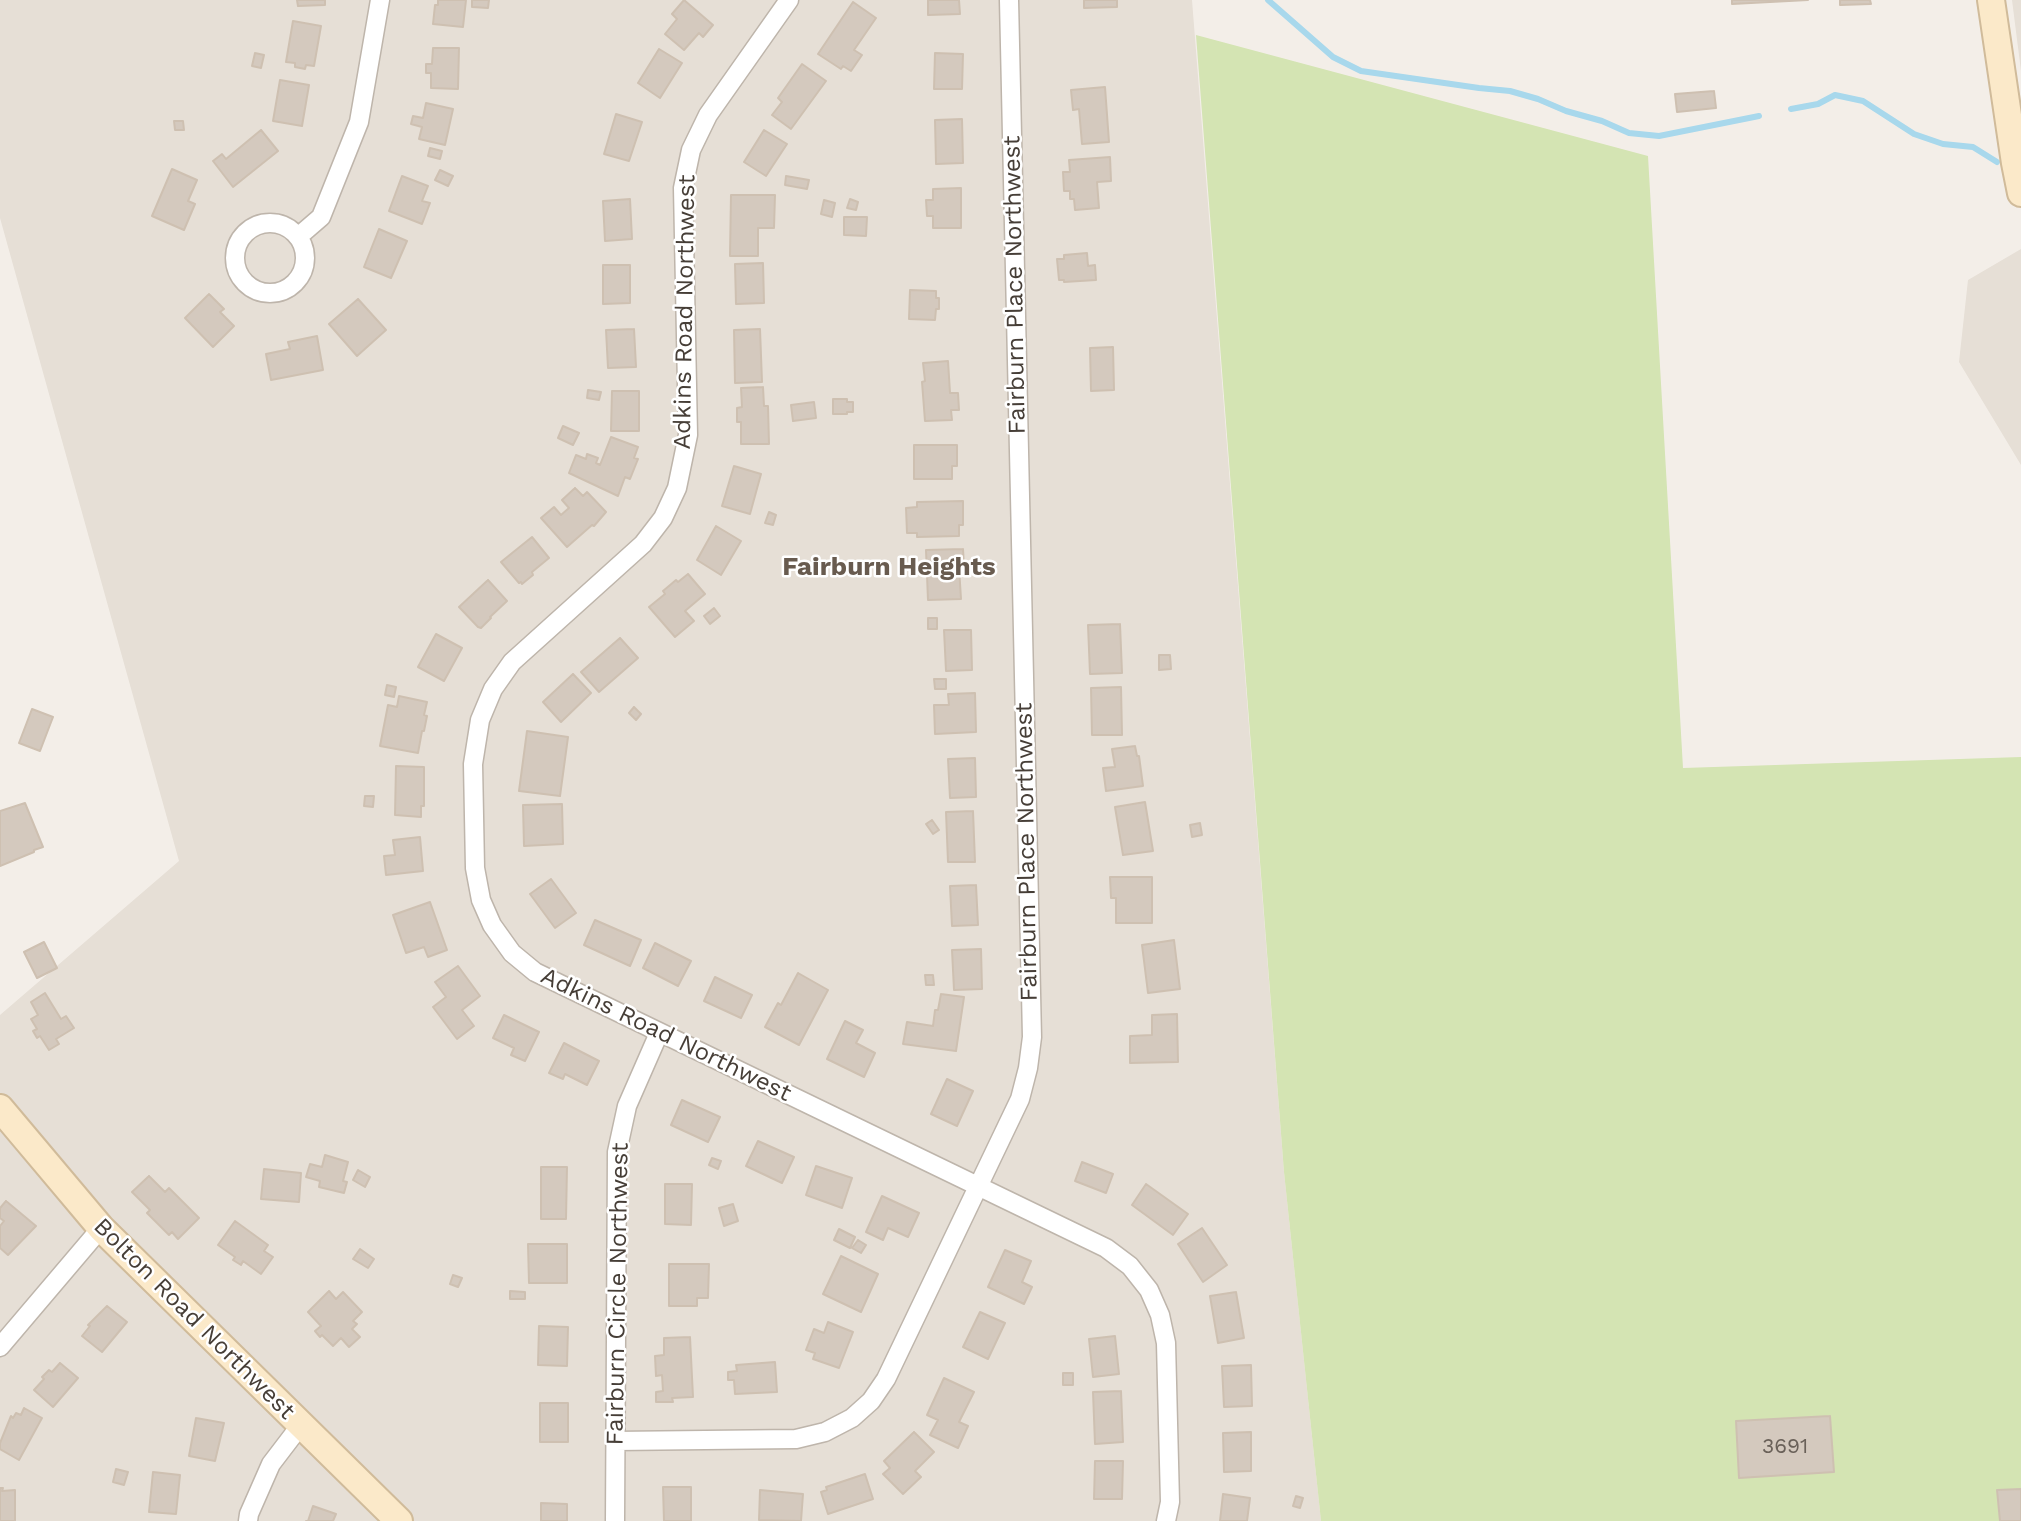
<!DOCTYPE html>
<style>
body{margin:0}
canvas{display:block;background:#f3eee8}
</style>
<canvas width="2021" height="1521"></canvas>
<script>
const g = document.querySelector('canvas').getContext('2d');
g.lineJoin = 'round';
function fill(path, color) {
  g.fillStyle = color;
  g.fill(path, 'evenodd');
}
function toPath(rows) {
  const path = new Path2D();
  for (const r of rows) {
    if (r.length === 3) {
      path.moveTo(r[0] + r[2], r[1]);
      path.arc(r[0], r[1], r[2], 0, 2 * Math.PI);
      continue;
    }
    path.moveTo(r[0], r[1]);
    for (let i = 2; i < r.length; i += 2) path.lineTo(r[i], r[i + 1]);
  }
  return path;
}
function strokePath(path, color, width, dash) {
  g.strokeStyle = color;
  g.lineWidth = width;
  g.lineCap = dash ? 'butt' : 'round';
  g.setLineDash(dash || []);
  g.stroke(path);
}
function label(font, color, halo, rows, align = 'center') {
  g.font = font + ' "Work Sans",sans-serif';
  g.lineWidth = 5;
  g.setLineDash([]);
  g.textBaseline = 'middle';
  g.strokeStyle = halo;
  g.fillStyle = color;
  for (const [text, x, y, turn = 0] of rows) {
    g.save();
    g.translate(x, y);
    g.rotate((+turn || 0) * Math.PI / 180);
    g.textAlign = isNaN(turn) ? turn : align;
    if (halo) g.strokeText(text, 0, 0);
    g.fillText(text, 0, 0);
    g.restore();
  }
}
fill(toPath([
 [0,0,1192,0,1284,1172,1321,1521,0,1521,0,1015,179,861,0,218],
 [2012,0,2021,0,2021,71],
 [2021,249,2021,465,1959,362,1968,280]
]), '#e6dfd6');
fill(toPath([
 [1196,35,1648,156,1683,768,2021,757,2021,1521,1321,1521,1284,1172]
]), '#d4e4b3');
strokePath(toPath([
 [1268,0,1333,57,1361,71,1479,88,1510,91,1538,99,1566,111,1602,121,1629,133,1659,136,1759,116],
 [1791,109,1818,104,1835,95,1863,101,1914,134,1943,144,1973,147,1997,162]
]), '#a8d8ec', 6);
const building = toPath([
 [297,0,325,0,325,5,298,6,297,0],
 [438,0,466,0,463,27,433,24,435,5,438,5,438,0],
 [472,0,489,0,488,8,472,7,472,0],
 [684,0,713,25,703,37,699,33,684,50,665,34,677,19,672,14,684,0],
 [928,0,959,0,960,14,928,15,928,0],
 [1084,0,1117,0,1117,7,1084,8,1084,0],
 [1732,0,1808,0,1732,4,1732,0],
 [1840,0,1870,0,1871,4,1840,5,1840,0],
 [853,2,876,18,854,50,862,55,851,71,843,66,841,69,818,54,853,2],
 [293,21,321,26,314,66,306,65,305,69,295,67,295,63,286,62,293,21],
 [433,48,459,48,458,89,431,88,431,73,426,73,426,64,432,64,433,48],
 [659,49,682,63,660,98,638,83,659,49],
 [255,53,264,55,261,68,252,66,255,53],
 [935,53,963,54,962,89,934,89,935,53],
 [802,64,826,81,791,129,772,115,782,102,778,98,802,64],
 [280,80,309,85,302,126,273,121,280,80],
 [1105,87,1109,142,1082,144,1079,109,1073,110,1071,90,1105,87],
 [1714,91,1716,108,1677,112,1675,94,1714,91],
 [426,103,453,109,445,145,419,139,422,127,411,124,413,116,423,118,426,103],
 [616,114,642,122,629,161,604,154,616,114],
 [962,119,963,163,936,164,935,120,962,119],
 [174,121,183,121,184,130,175,130,174,121],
 [261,130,278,151,233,187,213,161,222,154,226,159,261,130],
 [764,130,787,144,766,176,744,162,764,130],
 [430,148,442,151,440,159,428,156,430,148],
 [1110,157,1111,181,1097,182,1099,208,1075,210,1074,199,1070,199,1070,191,1064,191,1063,172,1070,172,1069,160,1110,157],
 [172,169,197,180,188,201,195,204,184,230,152,216,172,169],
 [440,170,453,176,448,186,435,180,440,170],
 [402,176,428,186,422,201,430,203,422,224,389,211,402,176],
 [786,176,809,180,807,189,785,185,786,176],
 [961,188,961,228,933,228,933,216,927,216,926,200,933,200,933,189,961,188],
 [731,195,775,195,774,228,758,228,758,256,730,256,731,195],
 [630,199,632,239,605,241,603,201,630,199],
 [850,199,858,202,856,210,847,208,850,199],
 [824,200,835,203,832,217,821,214,824,200],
 [844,217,867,217,866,236,844,235,844,217],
 [379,229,407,241,391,278,364,267,379,229],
 [1087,253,1088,266,1095,265,1096,280,1064,282,1064,280,1059,280,1057,259,1064,259,1064,255,1087,253],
 [763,263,764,303,736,304,735,264,763,263],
 [603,265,630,265,630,303,603,304,603,265],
 [910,290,936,291,936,298,939,298,939,309,936,309,935,320,909,319,910,290],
 [209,294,224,309,220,312,234,326,213,347,185,318,209,294],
 [358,299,386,330,357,356,329,324,358,299],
 [634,329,636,367,608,368,606,330,634,329],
 [760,329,762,382,735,383,734,330,760,329],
 [317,336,323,370,271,380,266,354,290,349,288,342,317,336],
 [1113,347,1114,390,1091,391,1090,348,1113,347],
 [948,361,950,393,958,393,959,410,951,410,952,420,925,421,922,382,925,381,923,363,948,361],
 [763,387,764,406,768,406,769,444,741,444,741,422,737,422,737,408,742,407,741,388,763,387],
 [588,390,601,392,599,400,587,398,588,390],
 [612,391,639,391,639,431,611,431,612,391],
 [833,399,847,399,847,402,853,402,853,412,847,412,847,414,833,414,833,399],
 [814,402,816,418,793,421,791,405,814,402],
 [563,426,579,433,573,445,558,438,563,426],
 [611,437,638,447,634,458,638,459,630,479,625,477,618,496,569,473,576,455,586,459,587,454,598,458,596,463,600,465,611,437],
 [914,445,957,445,957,466,952,466,952,479,914,479,914,445],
 [734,466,761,474,750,514,722,506,734,466],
 [575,488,583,496,587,492,606,512,594,526,592,525,567,547,541,518,554,507,561,515,569,508,562,500,575,488],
 [963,501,963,525,959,525,959,536,917,537,917,533,907,533,906,508,917,507,917,502,963,501],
 [769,512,776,515,773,525,765,523,769,512],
 [716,526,741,541,721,575,697,560,716,526],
 [532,537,549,558,532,572,533,575,522,584,521,582,519,583,501,562,532,537],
 [963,549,964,567,959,567,961,599,928,600,926,550,963,549],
 [688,574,705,594,685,611,694,621,675,637,649,607,665,594,663,591,676,580,678,582,688,574],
 [488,580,507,601,490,617,491,618,481,628,478,627,459,607,488,580],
 [714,608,720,616,710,624,704,616,714,608],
 [928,618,937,618,937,629,928,629,928,618],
 [1120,624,1122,673,1090,674,1088,625,1120,624],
 [944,630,971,630,972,670,946,671,944,630],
 [436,634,462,648,444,681,418,667,436,634],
 [620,638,638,658,599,692,581,672,620,638],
 [1159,655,1170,655,1171,669,1159,670,1159,655],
 [573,674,591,693,561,722,543,702,573,674],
 [934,679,946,679,946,689,935,689,934,679],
 [387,685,396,687,394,697,385,695,387,685],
 [1121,687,1122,735,1092,735,1091,688,1121,687],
 [975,693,976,732,935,734,934,705,949,705,948,694,975,693],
 [399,696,427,702,424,715,427,716,424,731,422,731,418,753,380,746,388,705,397,707,399,696],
 [634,707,641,714,636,720,629,713,634,707],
 [32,709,53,717,40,751,19,743,32,709],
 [527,731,568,737,560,796,519,791,527,731],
 [1135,746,1137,756,1139,756,1143,786,1106,791,1103,768,1115,767,1112,749,1135,746],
 [975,758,976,797,950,798,948,759,975,758],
 [396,766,424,767,424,806,421,806,421,817,395,815,396,766],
 [365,796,374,796,373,807,364,806,365,796],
 [1145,802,1153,851,1123,855,1115,807,1145,802],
 [25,803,43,847,34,850,34,852,0,866,0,811,25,803],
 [562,804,563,844,524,846,523,805,562,804],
 [973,811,975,862,948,862,946,812,973,811],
 [932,820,939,830,933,834,926,824,932,820],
 [1200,823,1202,835,1192,837,1190,825,1200,823],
 [420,837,423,871,386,875,384,856,395,855,393,840,420,837],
 [1110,877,1152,877,1152,923,1116,923,1116,898,1111,898,1110,877],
 [551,879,576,913,555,928,530,894,551,879],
 [976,885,978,925,952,926,950,886,976,885],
 [430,902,447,950,428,957,424,947,406,953,393,915,430,902],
 [595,920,641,940,630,966,584,945,595,920],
 [1174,940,1180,989,1148,993,1142,945,1174,940],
 [44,942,57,968,37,978,24,952,44,942],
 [655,943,691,961,678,986,643,968,655,943],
 [981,949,982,989,954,990,952,950,981,949],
 [458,966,480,996,462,1010,474,1026,457,1039,433,1007,446,997,435,982,458,966],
 [798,973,828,990,799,1045,765,1027,778,1003,781,1005,798,973],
 [925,975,933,975,934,985,926,985,925,975],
 [715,977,752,995,741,1018,704,1001,715,977],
 [45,993,61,1019,66,1016,74,1028,56,1039,59,1044,49,1050,40,1036,37,1038,33,1031,37,1029,31,1019,38,1015,31,1002,45,993],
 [941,994,964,997,956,1051,903,1044,907,1022,933,1026,935,1010,938,1010,941,994],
 [1177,1014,1178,1062,1130,1063,1130,1036,1152,1035,1152,1015,1177,1014],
 [504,1015,539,1032,525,1061,511,1055,514,1048,493,1038,504,1015],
 [845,1021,863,1030,856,1043,875,1053,864,1077,827,1059,845,1021],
 [564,1043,599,1061,587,1085,565,1074,563,1079,549,1073,564,1043],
 [947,1079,973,1091,957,1126,931,1114,947,1079],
 [682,1100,720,1117,708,1142,671,1125,682,1100],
 [758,1141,794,1157,782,1183,746,1166,758,1141],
 [325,1155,348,1162,343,1181,347,1182,344,1193,319,1187,320,1181,306,1177,310,1164,322,1167,325,1155],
 [712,1158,721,1161,718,1169,709,1165,712,1158],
 [1082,1162,1113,1174,1106,1193,1075,1181,1082,1162],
 [816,1166,852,1178,842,1208,806,1195,816,1166],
 [541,1167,567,1167,566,1219,541,1219,541,1167],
 [264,1169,301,1173,299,1202,261,1199,264,1169],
 [358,1170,370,1177,365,1187,353,1180,358,1170],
 [149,1176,165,1192,169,1188,199,1218,178,1239,172,1232,169,1235,147,1213,150,1210,132,1192,149,1176],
 [665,1184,692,1184,691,1225,665,1224,665,1184],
 [1146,1184,1188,1214,1173,1235,1132,1205,1146,1184],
 [882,1196,919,1213,908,1237,888,1228,883,1240,866,1232,882,1196],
 [6,1201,36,1226,8,1255,0,1248,0,1226,4,1221,0,1218,0,1208,6,1201],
 [733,1204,738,1221,724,1226,719,1208,733,1204],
 [235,1221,268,1245,264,1251,273,1257,261,1274,243,1261,241,1265,233,1260,235,1257,218,1245,235,1221],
 [1202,1228,1227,1265,1203,1282,1178,1244,1202,1228],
 [839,1229,855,1237,850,1248,834,1240,839,1229],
 [858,1240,866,1245,861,1253,852,1248,858,1240],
 [528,1244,567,1244,567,1283,529,1283,528,1244],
 [360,1249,374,1259,368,1268,353,1259,360,1249],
 [1005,1250,1031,1261,1022,1282,1032,1287,1024,1304,988,1287,1005,1250],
 [841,1256,878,1274,861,1312,823,1294,841,1256],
 [669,1264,709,1264,708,1298,697,1298,697,1306,669,1306,669,1264],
 [453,1275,462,1278,458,1287,450,1284,453,1275],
 [329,1291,336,1299,343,1292,362,1312,353,1321,357,1324,352,1329,360,1337,349,1347,341,1338,333,1346,322,1335,320,1337,315,1331,321,1326,308,1312,329,1291],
 [510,1291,525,1292,525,1299,510,1299,510,1291],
 [1236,1292,1244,1338,1218,1343,1210,1296,1236,1292],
 [107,1306,127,1322,102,1352,82,1336,90,1326,88,1325,107,1306],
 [980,1312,1005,1323,988,1359,963,1347,980,1312],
 [828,1322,853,1332,839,1368,813,1359,815,1353,806,1350,814,1329,824,1333,828,1322],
 [539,1326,568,1327,567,1366,538,1365,539,1326],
 [1115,1336,1119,1374,1093,1377,1089,1339,1115,1336],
 [690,1337,693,1397,672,1398,673,1402,656,1402,656,1392,663,1391,662,1375,656,1376,655,1356,664,1355,664,1338,690,1337],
 [775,1362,777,1392,735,1394,734,1380,728,1380,728,1372,737,1371,736,1365,775,1362],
 [60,1363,78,1378,53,1407,34,1390,44,1379,42,1377,49,1370,52,1372,60,1363],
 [1251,1365,1252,1406,1224,1407,1222,1366,1251,1365],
 [1063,1373,1073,1373,1073,1385,1063,1385,1063,1373],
 [944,1378,974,1392,959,1422,968,1426,958,1448,930,1435,938,1420,927,1415,944,1378],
 [1121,1391,1123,1442,1095,1444,1093,1392,1121,1391],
 [540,1403,568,1403,568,1442,540,1442,540,1403],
 [24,1408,42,1418,19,1460,0,1449,0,1443,11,1416,13,1418,16,1413,21,1415,24,1408],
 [1830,1416,1834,1472,1739,1478,1736,1421,1830,1416],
 [196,1418,224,1423,215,1461,189,1456,196,1418],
 [914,1432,934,1452,915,1471,921,1477,903,1494,883,1474,890,1468,884,1461,914,1432],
 [1251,1432,1251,1471,1224,1472,1223,1433,1251,1432],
 [1095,1461,1123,1461,1122,1499,1094,1499,1095,1461],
 [116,1469,128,1472,124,1485,113,1482,116,1469],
 [153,1472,180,1475,176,1514,149,1512,153,1472],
 [865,1474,873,1499,828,1514,821,1492,827,1490,826,1487,865,1474],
 [663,1487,691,1487,691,1521,664,1521,663,1487],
 [0,1488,3,1488,2,1491,15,1490,15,1521,0,1521,0,1488],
 [2021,1489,2021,1521,2000,1521,1997,1490,2021,1489],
 [760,1490,803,1494,801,1521,759,1520,760,1490],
 [1223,1494,1250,1498,1247,1521,1220,1521,1223,1494],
 [1296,1496,1303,1498,1300,1508,1293,1506,1296,1496],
 [541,1503,567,1504,567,1521,541,1521,541,1503],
 [313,1506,336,1514,333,1521,306,1521,308,1521,313,1506]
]);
fill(building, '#d4c9be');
strokePath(building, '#cec0b1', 2);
const street = toPath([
 [789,0,708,115,691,150,683,188,688,435,677,488,663,518,643,544,512,662,493,689,480,720,473,764,475,868,481,900,492,925,512,953,535,972,1106,1248,1130,1266,1149,1290,1160,1315,1166,1343,1170,1502,1166,1521],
 [270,258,35],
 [299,236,321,217,359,122,380,0],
 [0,1347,101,1228],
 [615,1441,796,1439,825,1432,852,1418,871,1401,886,1379,1020,1099,1028,1068,1032,1037,1009,0],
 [248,1521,249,1514,271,1464,300,1426],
 [615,1521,617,1152,627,1106,659,1033]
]);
const secondary = toPath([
 [1991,0,2015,163,2021,193],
 [0,1108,101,1228,399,1521]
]);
strokePath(street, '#beb5ab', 21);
strokePath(secondary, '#d0bb9a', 30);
strokePath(street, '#fff', 18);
strokePath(secondary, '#fbe9c9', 26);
label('21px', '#6a6159', null, [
 ["3691",1785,1447]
]);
label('24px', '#463e37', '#fff', [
 ["Fairburn Place Northwest",1015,285,-91],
 ["Adkins Road Northwest",685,312,-89],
 ["Fairburn Place Northwest",1027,852,-91],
 ["Adkins Road Northwest",666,1035,26],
 ["Fairburn Circle Northwest",618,1294,-89],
 ["Bolton Road Northwest",194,1319,45]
]);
label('bold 26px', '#685b4f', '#fff', [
 ["Fairburn Heights",889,567]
]);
</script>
